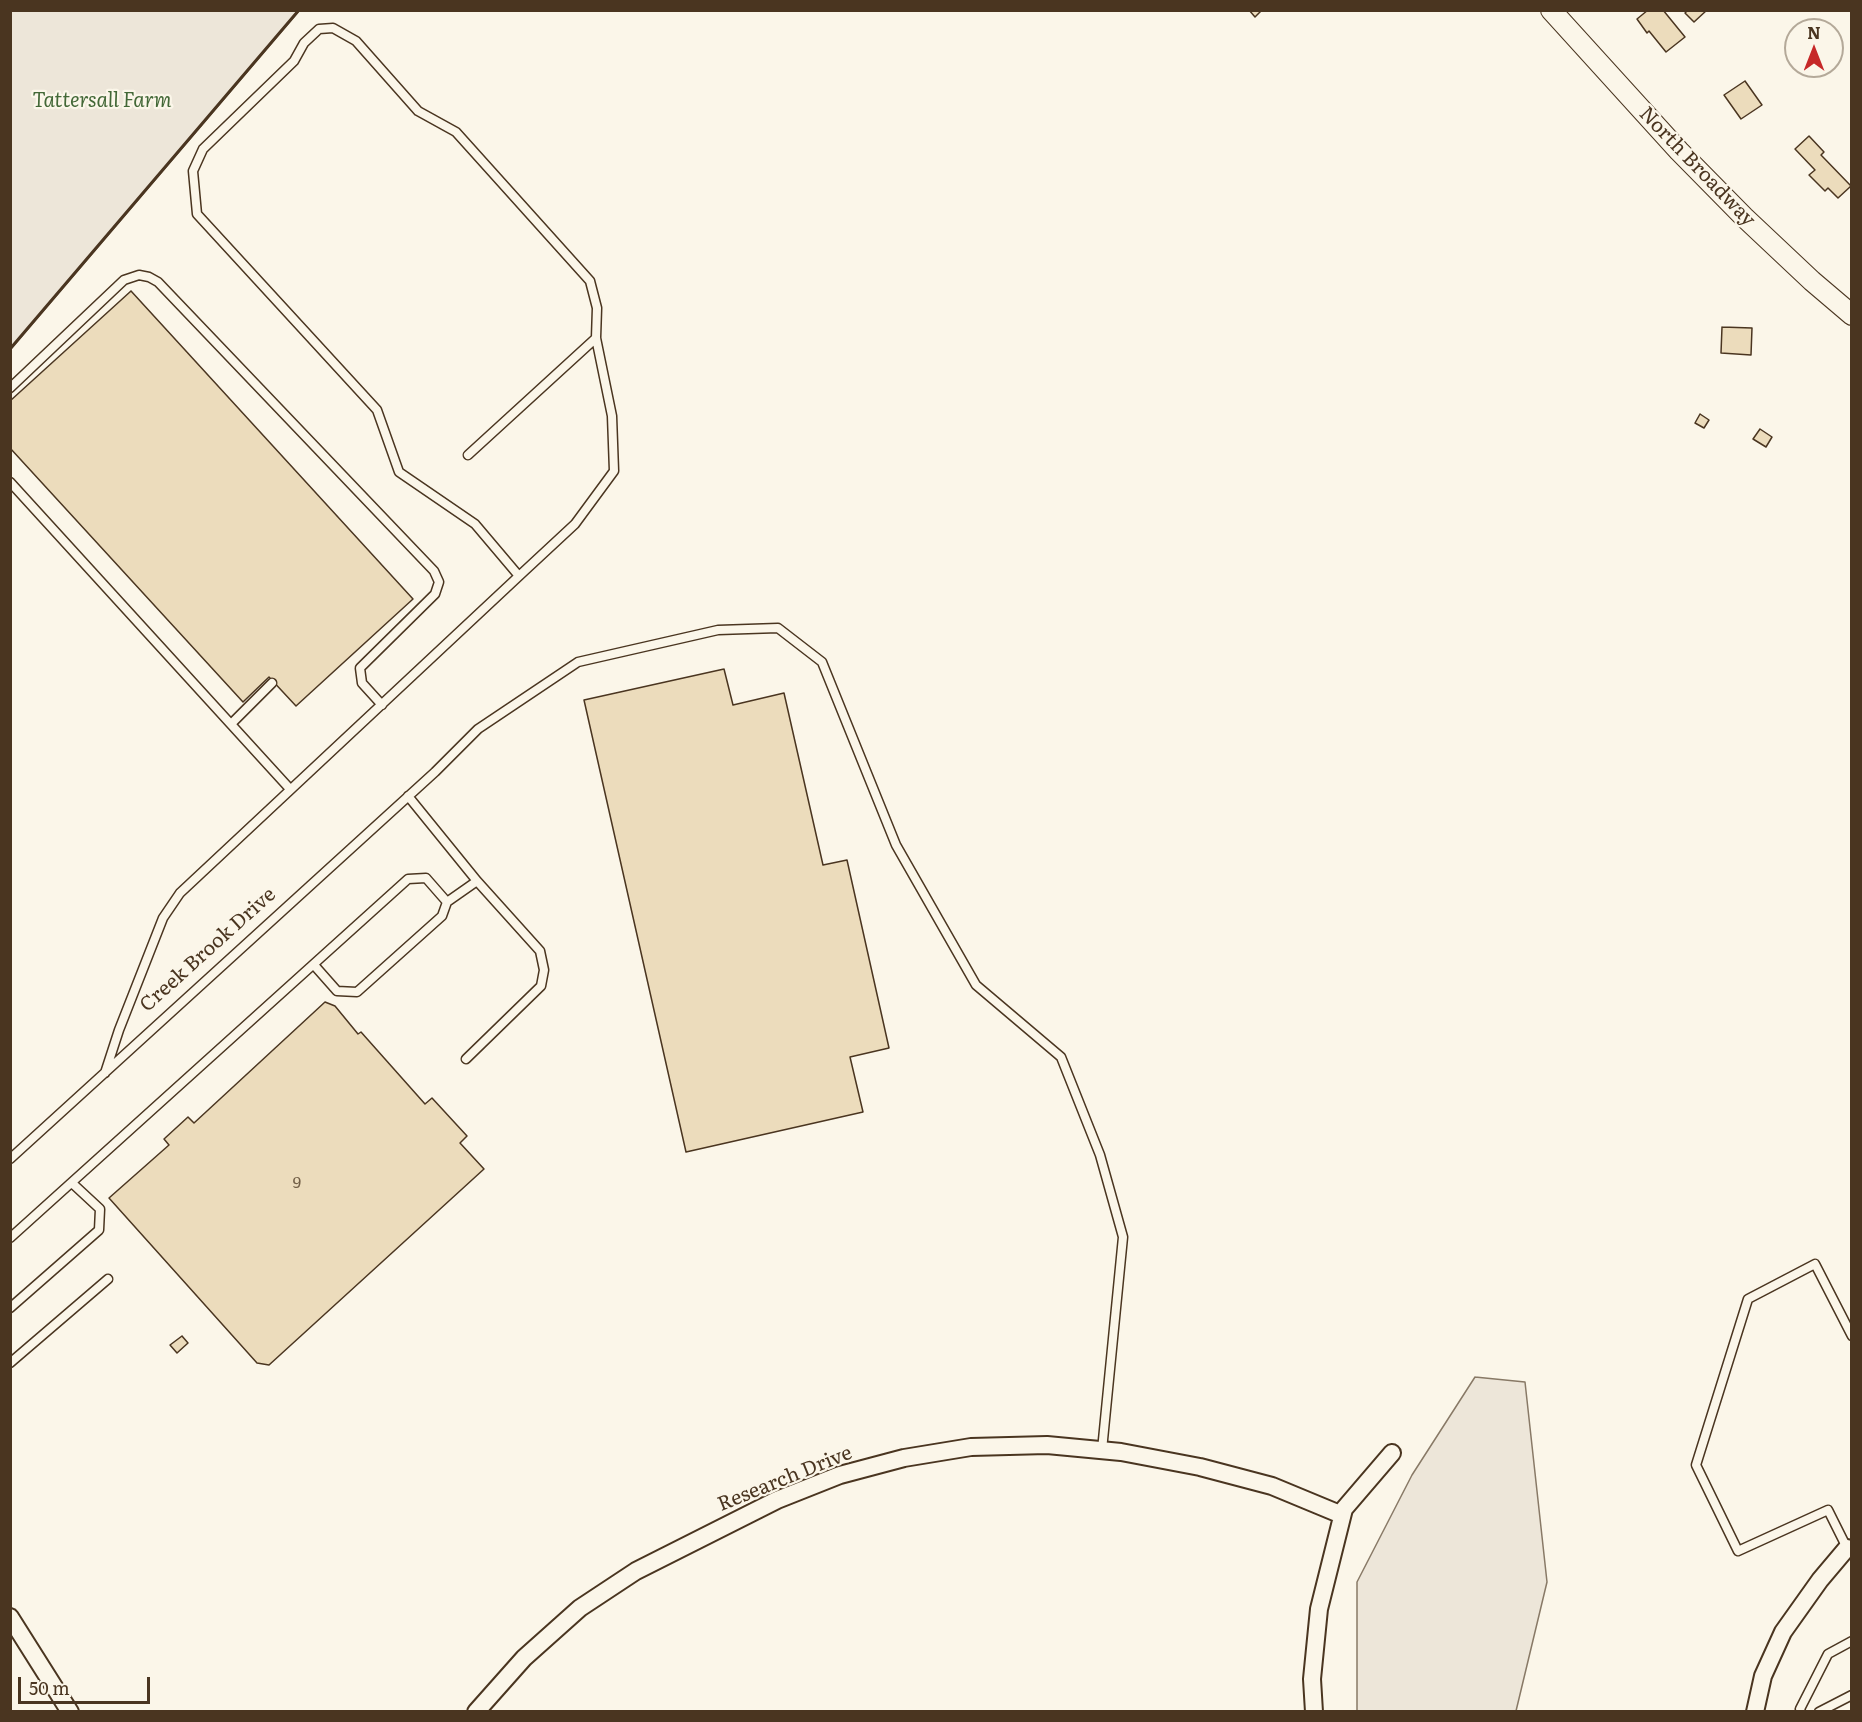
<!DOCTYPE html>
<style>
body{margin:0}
#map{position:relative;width:1862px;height:1722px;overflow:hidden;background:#fbf6e9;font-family:Literata,serif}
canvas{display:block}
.frame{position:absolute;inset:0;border:12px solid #4a3520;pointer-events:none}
.north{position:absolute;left:1784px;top:18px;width:60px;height:60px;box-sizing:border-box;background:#fbf6e9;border:2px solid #b4a999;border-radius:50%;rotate:0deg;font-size:16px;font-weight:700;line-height:24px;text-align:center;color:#4a3520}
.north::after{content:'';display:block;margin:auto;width:21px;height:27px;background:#c62828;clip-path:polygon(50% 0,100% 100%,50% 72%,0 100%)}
.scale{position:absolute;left:18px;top:1677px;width:132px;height:27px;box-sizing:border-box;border:3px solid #4a3520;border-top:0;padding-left:8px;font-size:18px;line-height:21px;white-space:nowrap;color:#4a3520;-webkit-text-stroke:4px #fbf6e9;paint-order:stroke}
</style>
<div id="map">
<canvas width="1862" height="1722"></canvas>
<div class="frame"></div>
<div class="north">N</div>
<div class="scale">50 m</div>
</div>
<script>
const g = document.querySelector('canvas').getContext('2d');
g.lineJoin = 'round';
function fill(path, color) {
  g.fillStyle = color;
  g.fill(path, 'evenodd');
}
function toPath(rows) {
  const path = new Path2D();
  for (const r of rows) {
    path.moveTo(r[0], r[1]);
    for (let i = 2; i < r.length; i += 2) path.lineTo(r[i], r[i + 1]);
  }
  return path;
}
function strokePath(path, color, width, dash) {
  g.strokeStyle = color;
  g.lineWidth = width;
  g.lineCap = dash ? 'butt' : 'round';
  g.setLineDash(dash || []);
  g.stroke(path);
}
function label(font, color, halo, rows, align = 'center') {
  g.font = font + ' Literata,serif';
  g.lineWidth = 4.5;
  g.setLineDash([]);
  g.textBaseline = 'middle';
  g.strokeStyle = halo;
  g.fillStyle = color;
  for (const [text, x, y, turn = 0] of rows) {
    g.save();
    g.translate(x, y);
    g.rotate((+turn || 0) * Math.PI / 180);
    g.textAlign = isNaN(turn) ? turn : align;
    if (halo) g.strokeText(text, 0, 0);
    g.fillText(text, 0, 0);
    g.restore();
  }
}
const green = toPath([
 [11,10,299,11,11,349,10,11,11,10],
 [1475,1377,1525,1382,1547,1582,1516,1711,1357,1711,1357,1582,1412,1475,1475,1377]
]);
fill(green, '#ede6d9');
strokePath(green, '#887966', 1.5);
const building = toPath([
 [1249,10,1262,10,1255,17,1249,10],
 [1648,10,1663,10,1685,37,1666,52,1649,31,1647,33,1637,19,1648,10],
 [1688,10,1707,10,1694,22,1685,13,1688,10],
 [1745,81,1762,105,1741,119,1724,95,1745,81],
 [1809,136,1824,152,1821,155,1851,186,1838,198,1828,188,1825,191,1809,175,1815,170,1795,149,1809,136],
 [131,291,413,599,296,706,269,677,243,702,10,448,10,401,131,291],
 [1722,327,1752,328,1751,355,1721,353,1722,327],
 [1700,414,1709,420,1704,428,1695,423,1700,414],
 [1760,429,1772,437,1766,447,1753,439,1760,429],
 [724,669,733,705,784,693,823,865,847,860,889,1048,850,1057,863,1112,686,1152,584,700,724,669],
 [325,1002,335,1006,358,1034,361,1032,425,1104,432,1098,467,1136,460,1143,484,1169,269,1365,257,1363,109,1198,169,1145,164,1139,188,1117,194,1123,325,1002],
 [182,1336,188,1343,177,1353,170,1345,182,1336]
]);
fill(building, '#ecdcbc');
strokePath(building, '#4a3520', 1.5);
const service = toPath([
 [10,388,124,280,139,275,149,277,158,282,434,571,439,582,435,594,360,668,362,683,382,705],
 [468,455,596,338],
 [10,482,290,789],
 [231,724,272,683],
 [314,965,337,991,357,992,442,916,447,902],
 [466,1059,541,986,544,970,540,951,477,881],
 [105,1073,119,1030,163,918,180,893,519,576,475,524,399,472,377,410,197,214,193,171,203,149,294,61,304,43,319,29,333,28,356,41,418,111,456,132,590,281,597,308,596,338,612,416,614,471,575,524,519,576],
 [10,1159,435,772,478,729,578,662,718,630,778,628,822,662,896,845,976,985,1061,1057,1100,1155,1123,1237,1102,1450],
 [10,1238,408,879,426,878,447,902,477,881,408,796],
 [10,1308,99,1230,100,1209,72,1183],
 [10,1363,108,1279],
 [1847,1548,1828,1510,1738,1551,1696,1465,1748,1299,1815,1264,1852,1336],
 [1801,1712,1800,1709,1828,1654,1852,1641],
 [1819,1712,1852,1695]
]);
const minor = toPath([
 [10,1617,70,1712],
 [476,1712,524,1658,580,1608,636,1571,777,1500,840,1475,904,1458,971,1447,1047,1445,1121,1452,1200,1467,1272,1486,1342,1515],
 [1314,1712,1312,1679,1319,1609,1344,1509,1392,1453],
 [1755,1712,1763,1676,1783,1632,1820,1580,1847,1548]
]);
const tertiary = toPath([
 [1551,10,1679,151,1744,217,1812,281,1852,315]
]);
strokePath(service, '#4a3520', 11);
strokePath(minor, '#4a3520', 20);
strokePath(tertiary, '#4a3520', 22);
strokePath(service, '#fbf6e9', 8);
strokePath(minor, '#fbf6e9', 16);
strokePath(tertiary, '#fbf6e9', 20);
strokePath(toPath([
 [10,349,299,10]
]), '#4a3520', 3);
label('16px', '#725f47', null, [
 ["9",297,1183]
]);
label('italic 20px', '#436837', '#fbf6e9', [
 ["Tattersall Farm",102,101]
]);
label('20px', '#4a3520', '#fbf6e9', [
 ["North Broadway",1697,167,46],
 ["Creek Brook Drive",208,950,-42],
 ["Research Drive",785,1479,-22]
]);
</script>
